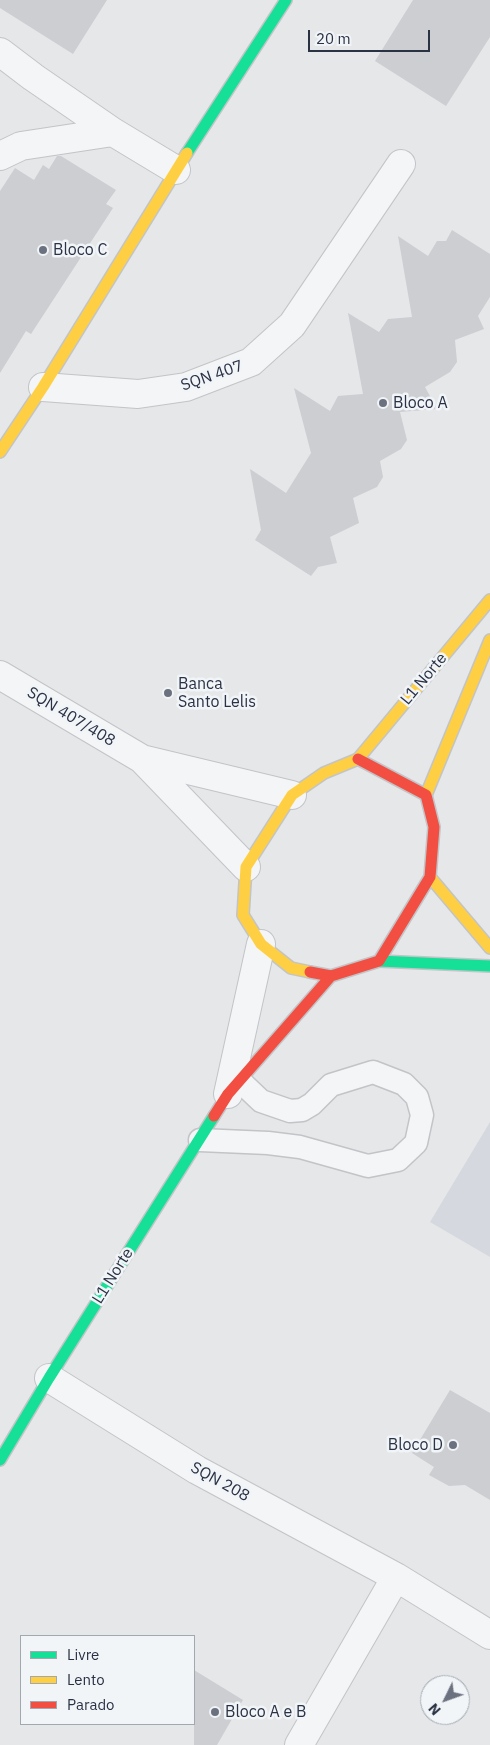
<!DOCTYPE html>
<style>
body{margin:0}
#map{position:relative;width:490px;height:1745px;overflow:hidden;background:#e5e7e9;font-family:"IBM Plex Sans",sans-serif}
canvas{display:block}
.legend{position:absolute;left:20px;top:1635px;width:175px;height:90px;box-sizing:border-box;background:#f2f5f8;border:1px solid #a2a7b0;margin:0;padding:6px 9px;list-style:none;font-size:15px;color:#2a3244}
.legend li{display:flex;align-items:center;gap:10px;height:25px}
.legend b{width:25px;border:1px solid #a2a7b0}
.north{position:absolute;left:420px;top:1675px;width:50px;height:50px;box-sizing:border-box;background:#f2f5f8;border:1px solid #a2a7b0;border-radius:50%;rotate:228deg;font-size:14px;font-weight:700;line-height:20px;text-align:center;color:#2a3244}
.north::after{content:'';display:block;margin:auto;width:18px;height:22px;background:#6b717e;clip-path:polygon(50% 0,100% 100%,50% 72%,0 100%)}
.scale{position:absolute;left:308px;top:30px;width:122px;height:22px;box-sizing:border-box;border:2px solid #2a3244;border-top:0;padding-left:6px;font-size:15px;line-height:18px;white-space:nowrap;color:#2a3244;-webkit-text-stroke:4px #f2f5f8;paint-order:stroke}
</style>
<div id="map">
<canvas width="490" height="1745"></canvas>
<ul class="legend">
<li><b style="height:6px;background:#16e098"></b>Livre</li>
<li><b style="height:6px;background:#ffcf43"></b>Lento</li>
<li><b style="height:6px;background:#f24e42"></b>Parado</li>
</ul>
<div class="north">N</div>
<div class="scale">20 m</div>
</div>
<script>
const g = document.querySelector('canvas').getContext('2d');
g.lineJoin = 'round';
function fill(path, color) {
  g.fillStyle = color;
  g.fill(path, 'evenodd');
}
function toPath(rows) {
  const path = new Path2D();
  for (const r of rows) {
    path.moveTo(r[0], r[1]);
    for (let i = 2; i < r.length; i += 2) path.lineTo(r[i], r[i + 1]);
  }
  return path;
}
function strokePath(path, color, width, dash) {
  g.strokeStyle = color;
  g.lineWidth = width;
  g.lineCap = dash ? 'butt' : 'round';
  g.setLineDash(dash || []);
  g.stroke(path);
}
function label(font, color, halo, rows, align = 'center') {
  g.font = font + ' "IBM Plex Sans",sans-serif';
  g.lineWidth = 5;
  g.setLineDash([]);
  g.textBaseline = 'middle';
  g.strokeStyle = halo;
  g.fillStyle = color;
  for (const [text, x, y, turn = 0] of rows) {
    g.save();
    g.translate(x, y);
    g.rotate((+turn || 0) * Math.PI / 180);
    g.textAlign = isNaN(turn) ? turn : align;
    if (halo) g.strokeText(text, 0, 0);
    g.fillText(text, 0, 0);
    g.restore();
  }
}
fill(toPath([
 [490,1122,490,1257,430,1222]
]), '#d5d8de');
fill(toPath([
 [0,0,107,0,73,54,0,8],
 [413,0,490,0,490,37,446,106,375,61],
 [57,156,61,156,116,190,106,204,113,208,31,334,26,331,0,373,0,191,15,168,34,180,43,165,49,169],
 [452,230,490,254,490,297,478,316,484,329,455,340,457,362,450,372,425,387,437,409,400,412,407,440,401,449,380,461,383,477,377,487,353,498,359,523,330,537,337,563,318,567,311,576,255,540,261,530,250,469,286,493,311,453,294,388,330,411,338,396,363,394,348,313,379,332,388,319,412,317,398,236,428,256,437,241,446,241],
 [450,1390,490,1413,490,1500,465,1485,449,1486,429,1475,434,1467,412,1453],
 [194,1670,243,1700,217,1745,194,1745]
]), '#ccced1');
const lane = toPath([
 [200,1140,268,1143,300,1147,368,1166,398,1160,416,1143,422,1115,417,1097,404,1084,373,1072,331,1085,312,1104,302,1110,290,1111,261,1101,240,1081]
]);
const street = toPath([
 [0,52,33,77,113,132,176,170],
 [0,156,21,146,113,132],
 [43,387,138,394,186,387,251,362,292,325,401,164],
 [0,675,142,759,246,867],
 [142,759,292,795],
 [228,1094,261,944],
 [49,1378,197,1470,396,1577,490,1635],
 [299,1745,396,1577]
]);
const fast = toPath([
 [187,153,286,0],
 [379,961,490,966],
 [0,1460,49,1378,214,1116]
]);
const slow = toPath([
 [0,452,43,387,187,153],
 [358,759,490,600],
 [426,795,490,640],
 [430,877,490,948],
 [310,972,291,968,261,944,243,915,246,867,292,795,324,773,358,759]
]);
const jam = toPath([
 [310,972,331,976,379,961,430,877,434,827,426,795,358,759],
 [214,1116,228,1094,331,976]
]);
strokePath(lane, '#c2c4c7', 25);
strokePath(street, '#c2c4c7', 30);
strokePath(fast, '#c2c4c7', 14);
strokePath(slow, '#c2c4c7', 14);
strokePath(jam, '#c2c4c7', 14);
strokePath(lane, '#f3f5f6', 22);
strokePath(street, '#f3f5f6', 28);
strokePath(fast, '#16e098', 11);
strokePath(slow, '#ffcf43', 11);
strokePath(jam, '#f24e42', 11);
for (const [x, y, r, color] of [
 [43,250,5,"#6b717e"],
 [383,403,5,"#6b717e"],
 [168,693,5,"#6b717e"],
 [453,1445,5,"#6b717e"],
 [215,1712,5,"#6b717e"]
]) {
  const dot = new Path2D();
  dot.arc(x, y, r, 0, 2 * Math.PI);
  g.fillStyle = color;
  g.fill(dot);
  strokePath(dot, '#f2f5f8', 2);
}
label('16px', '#2a3244', '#f2f5f8', [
 ["Bloco C",53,250],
 ["Bloco A",393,403],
 ["Banca",178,684],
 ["Santo Lelis",178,702],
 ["Bloco D",443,1445,"right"],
 ["Bloco A e B",225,1712]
], 'left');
label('16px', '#2a3244', '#f2f5f8', [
 ["SQN 407",212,376,-19],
 ["L1 Norte",424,679,-50],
 ["SQN 407/408",71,717,31],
 ["L1 Norte",113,1276,-58],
 ["SQN 208",220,1482,29]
]);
</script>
